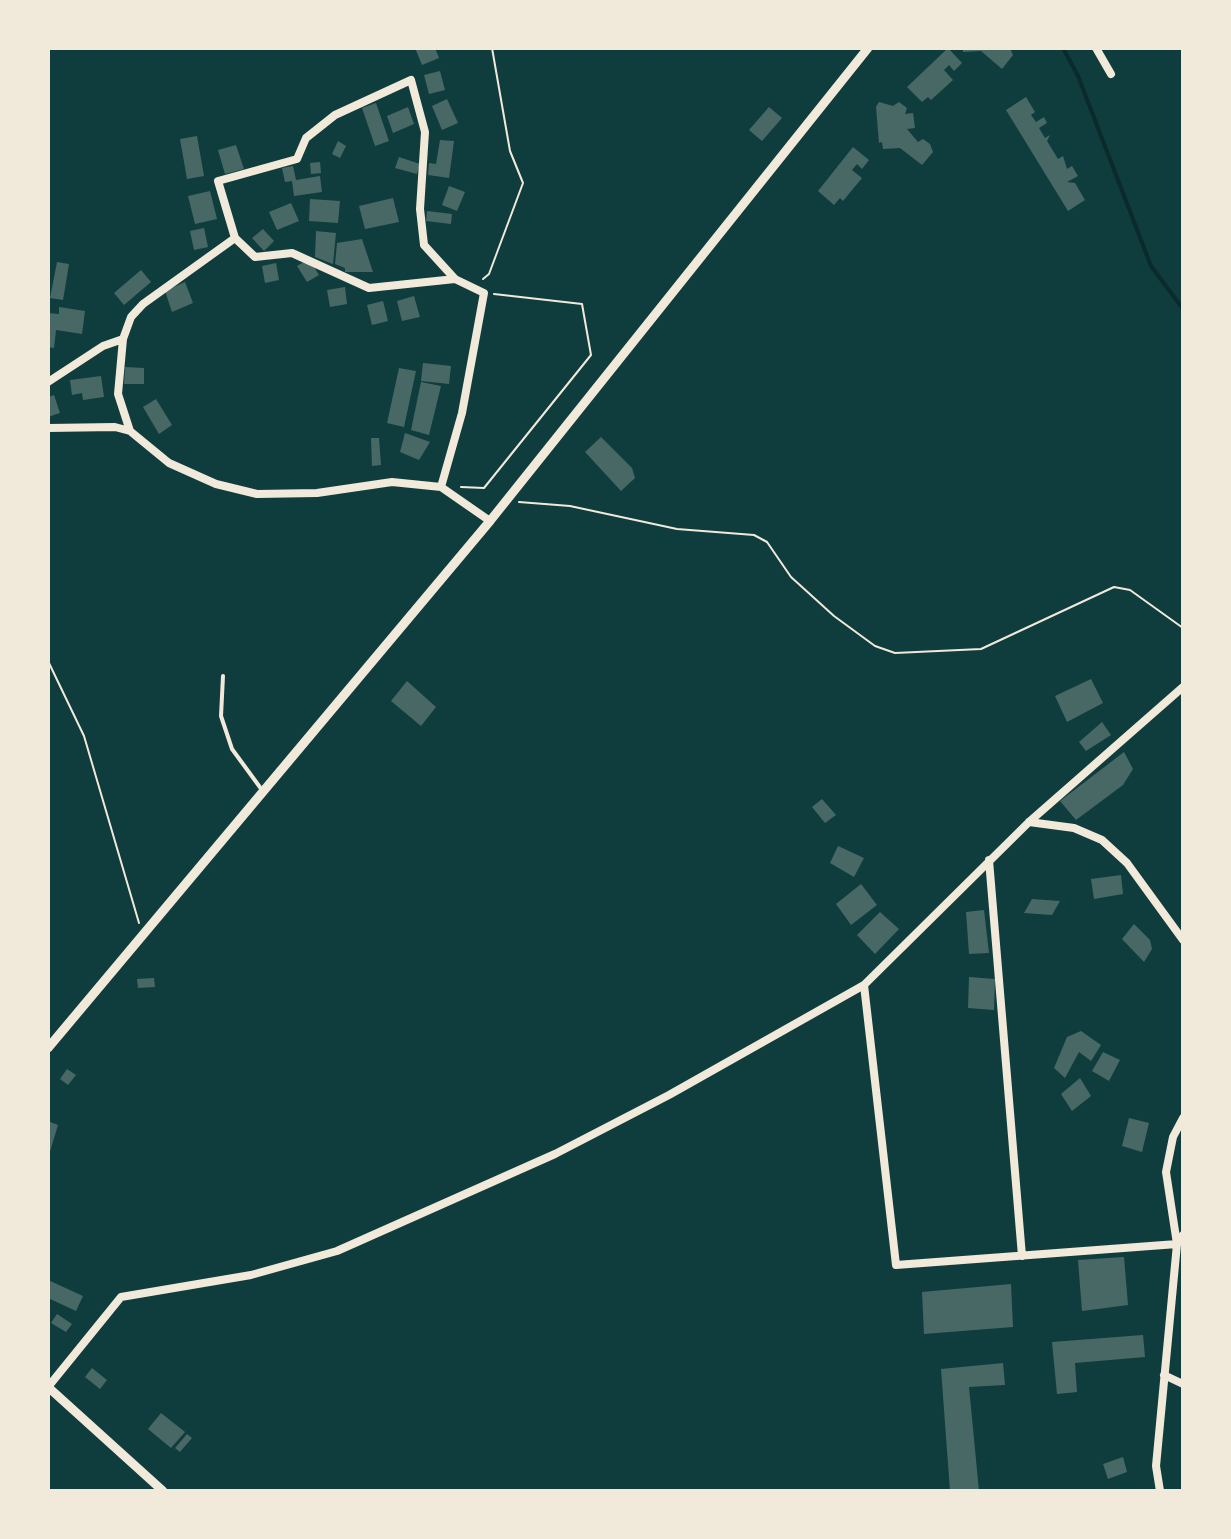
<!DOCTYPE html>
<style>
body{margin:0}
#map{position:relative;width:1231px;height:1539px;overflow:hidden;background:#0f3d3e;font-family:Raleway,sans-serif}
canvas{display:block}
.frame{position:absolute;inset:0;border:50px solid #f1e9da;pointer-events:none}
</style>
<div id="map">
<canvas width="1231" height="1539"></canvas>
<div class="frame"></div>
</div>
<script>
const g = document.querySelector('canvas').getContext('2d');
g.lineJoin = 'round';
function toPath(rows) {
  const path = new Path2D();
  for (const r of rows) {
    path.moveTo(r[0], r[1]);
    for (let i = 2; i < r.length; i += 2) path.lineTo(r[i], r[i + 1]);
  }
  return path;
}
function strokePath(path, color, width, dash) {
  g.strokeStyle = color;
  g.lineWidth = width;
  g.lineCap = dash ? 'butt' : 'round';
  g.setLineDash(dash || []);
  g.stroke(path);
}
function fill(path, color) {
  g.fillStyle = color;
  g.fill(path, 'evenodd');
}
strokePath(toPath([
 [1063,48,1078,76,1151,266,1183,309]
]), '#0a2a2b', 4);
fill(toPath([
 [415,48,435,48,439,58,422,65],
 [948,48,962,63,954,71,949,65,944,70,953,80,931,100,928,97,922,102,907,87],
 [963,48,1010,48,1013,55,1002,69,981,51,963,52],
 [440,71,445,90,429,94,424,75],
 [1026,97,1035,112,1031,115,1036,122,1044,117,1047,123,1039,128,1045,138,1050,135,1047,141,1058,159,1063,156,1067,169,1072,166,1078,176,1067,182,1075,183,1085,200,1068,211,1006,110],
 [447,99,458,123,442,130,432,106],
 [879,102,893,106,899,102,907,108,905,114,913,113,915,128,907,129,918,142,923,139,930,144,933,152,922,165,900,148,883,149,882,142,879,143,876,107],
 [376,103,389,141,375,146,362,108],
 [408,107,414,124,393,133,387,116],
 [769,107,782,118,762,141,749,130],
 [197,136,204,176,187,179,180,139],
 [440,140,454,141,449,178,428,175,429,163,436,164],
 [338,141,346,146,340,158,332,154],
 [236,145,244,169,225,174,218,150],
 [853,147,869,160,862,169,857,164,852,170,862,178,843,201,840,198,834,205,818,191],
 [399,157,420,164,417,174,395,168],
 [320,162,321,173,311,174,310,163],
 [293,166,296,180,320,176,322,192,294,196,292,181,285,182,282,168],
 [449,186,465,192,457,211,442,205],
 [210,191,217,219,195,224,188,196],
 [393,198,399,222,365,229,359,206],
 [310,199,340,201,338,223,309,221],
 [291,203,299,221,277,230,269,212],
 [427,211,452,214,451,224,426,221],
 [204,228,208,247,194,250,190,231],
 [263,229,274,241,264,251,252,238],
 [316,231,336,233,333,264,315,257],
 [362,239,373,272,345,272,345,268,335,264,337,243],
 [309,259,319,275,307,282,297,266],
 [57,262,69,264,63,300,50,298],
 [276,263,279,280,265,283,262,266],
 [141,270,151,282,124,305,114,293],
 [185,282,193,303,172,312,165,291],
 [345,287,347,304,330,307,327,290],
 [414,296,420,317,402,321,397,301],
 [383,301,388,321,372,325,367,305],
 [59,307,85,311,82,334,56,330,54,348,48,347,48,313,59,314],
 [423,363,451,366,449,384,421,381],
 [125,367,144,368,144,384,124,384],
 [399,368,416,371,404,427,387,423],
 [101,376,104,397,83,400,82,393,72,395,70,380],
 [421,382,441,386,429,435,411,430],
 [54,395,60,413,48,417,48,397],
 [156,399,172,425,159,434,143,407],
 [405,433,430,442,419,460,400,452],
 [601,437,632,468,635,478,621,491,585,452],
 [371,438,379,438,381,465,372,466],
 [1091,679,1103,703,1067,722,1055,696],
 [407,681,436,707,421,726,391,701],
 [1102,722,1111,735,1086,751,1079,742],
 [1124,752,1133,769,1123,785,1076,820,1060,801],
 [822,799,836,815,825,823,812,807],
 [838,846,864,858,854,877,830,863],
 [1121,875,1123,894,1094,899,1091,879],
 [861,884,877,905,851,925,836,904],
 [1032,899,1060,901,1052,915,1024,913],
 [984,910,989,953,969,954,966,912],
 [880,912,899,929,875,954,857,935],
 [1134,924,1150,940,1152,949,1144,962,1122,939],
 [969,977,995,979,994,1010,968,1008],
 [154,978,155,987,138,988,137,979],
 [1081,1031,1101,1045,1091,1061,1079,1052,1065,1078,1054,1068,1067,1037],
 [1103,1052,1120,1060,1109,1081,1092,1071],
 [67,1069,76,1075,68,1085,60,1079],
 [1080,1078,1091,1096,1072,1111,1061,1094],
 [1129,1118,1149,1123,1142,1152,1122,1146],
 [48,1121,58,1125,49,1155,48,1155],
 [1124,1257,1128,1305,1082,1311,1078,1260],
 [48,1280,83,1296,76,1311,48,1298],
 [1011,1284,1013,1327,924,1334,922,1292],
 [57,1314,72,1324,66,1332,51,1323],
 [1143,1335,1145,1357,1075,1363,1077,1392,1057,1394,1052,1342],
 [1003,1363,1005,1385,969,1387,979,1491,950,1491,941,1369],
 [92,1368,107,1380,100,1389,85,1377],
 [161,1413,185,1432,171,1448,148,1429],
 [187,1434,192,1438,180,1452,175,1448],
 [1123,1457,1127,1472,1108,1479,1103,1464]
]), '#486865');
strokePath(toPath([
 [483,279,489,274,523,183,510,151,492,48],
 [461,487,484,488,591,355,582,304,494,294],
 [519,502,570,506,677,529,754,535,767,542,791,577,834,616,875,646,895,653,981,649,1114,587,1130,590,1183,628],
 [48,661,84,736,139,923]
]), '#f1e9da', 2);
strokePath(toPath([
 [223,676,221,716,232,749,262,790]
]), '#f1e9da', 4);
strokePath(toPath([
 [1096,48,1111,74],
 [235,238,255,257,292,253,369,288,455,279],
 [48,382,103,346,123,339],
 [48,428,115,427,130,431,169,463,216,484,257,494,317,493,392,482,441,487,490,521],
 [130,431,118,394,123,339,131,317,143,304,235,238,218,181,297,159,306,138,335,115,411,80,425,132,420,209,424,245,455,279,484,293,462,413,441,487],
 [1029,822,1074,828,1102,840,1127,863,1183,940],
 [989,860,1022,1256],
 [864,985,896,1265,1177,1244,1183,1235],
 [1164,1375,1183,1384],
 [48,1387,121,1297,251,1275,337,1251,555,1154,669,1095,864,985,1029,822,1183,687],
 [1160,1491,1156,1466,1177,1244,1166,1172,1173,1137,1183,1118]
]), '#f1e9da', 8);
strokePath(toPath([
 [48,1048,490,521,868,48],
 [48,1387,163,1491]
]), '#f1e9da', 9);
</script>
